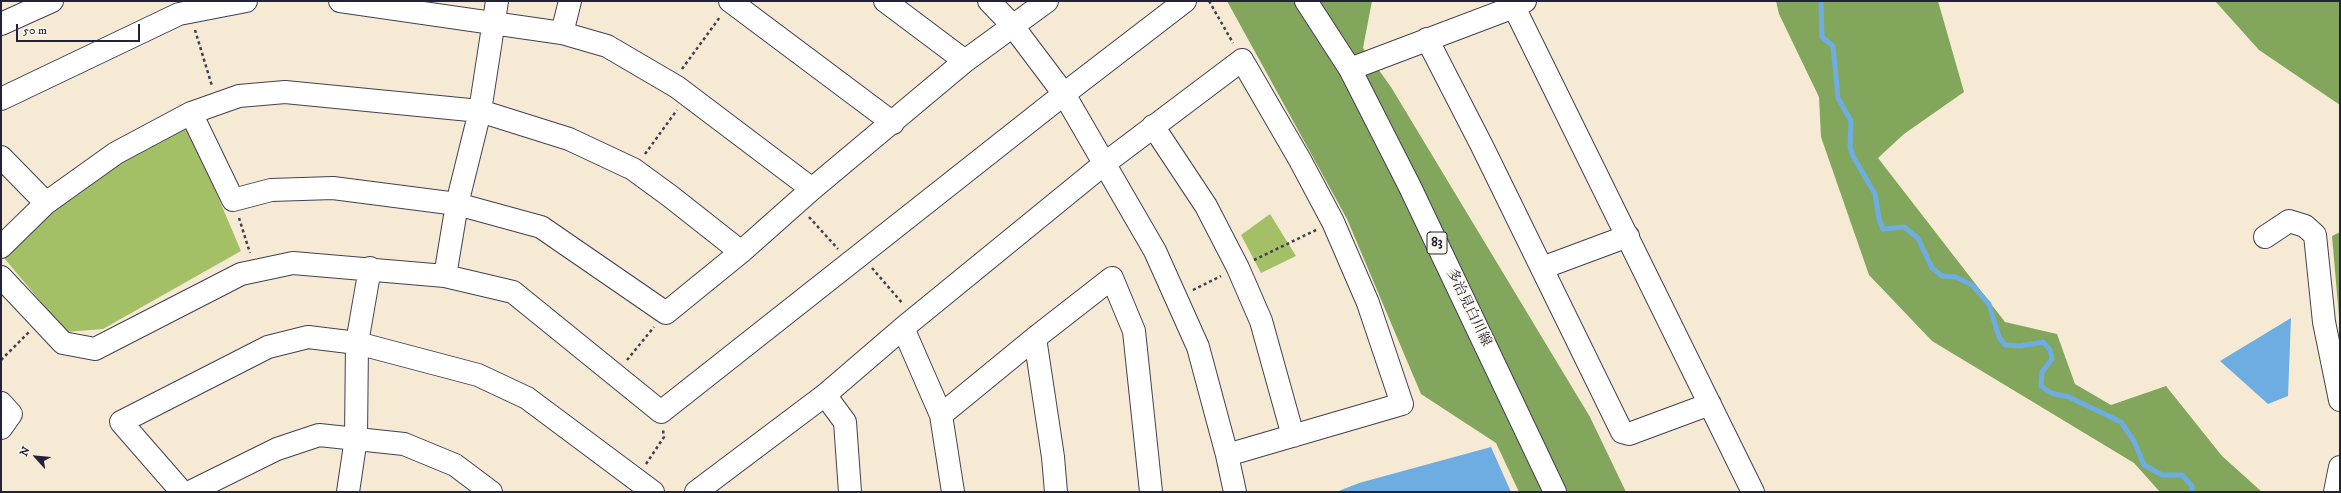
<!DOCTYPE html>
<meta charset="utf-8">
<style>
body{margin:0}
#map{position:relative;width:2341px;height:493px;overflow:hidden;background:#f6ead5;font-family:"IM FELL DW Pica",serif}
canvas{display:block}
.frame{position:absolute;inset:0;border:2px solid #22223b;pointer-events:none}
.north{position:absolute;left:16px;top:437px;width:40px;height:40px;-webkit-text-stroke:3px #fbf7ec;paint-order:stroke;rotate:297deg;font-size:11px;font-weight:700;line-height:16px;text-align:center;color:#22223b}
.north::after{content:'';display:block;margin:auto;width:14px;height:18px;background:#22223b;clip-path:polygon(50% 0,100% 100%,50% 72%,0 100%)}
.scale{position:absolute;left:16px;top:24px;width:124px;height:18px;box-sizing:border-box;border:2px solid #22223b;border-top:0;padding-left:5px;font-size:12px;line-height:14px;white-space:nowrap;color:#22223b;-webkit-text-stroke:3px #fbf7ec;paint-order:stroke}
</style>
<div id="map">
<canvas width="2341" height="493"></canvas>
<div class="frame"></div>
<div class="north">N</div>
<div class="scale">50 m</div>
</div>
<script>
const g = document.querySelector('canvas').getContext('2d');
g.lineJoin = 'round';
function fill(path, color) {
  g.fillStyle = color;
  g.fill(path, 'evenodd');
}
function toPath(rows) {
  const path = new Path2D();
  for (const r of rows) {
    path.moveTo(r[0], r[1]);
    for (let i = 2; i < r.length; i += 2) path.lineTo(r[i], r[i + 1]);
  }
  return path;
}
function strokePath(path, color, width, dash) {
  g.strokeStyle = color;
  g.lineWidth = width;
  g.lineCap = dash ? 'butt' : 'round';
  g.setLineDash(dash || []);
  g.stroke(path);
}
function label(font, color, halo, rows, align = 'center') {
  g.font = font + ' "IM FELL DW Pica","Noto Serif JP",serif';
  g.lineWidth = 3.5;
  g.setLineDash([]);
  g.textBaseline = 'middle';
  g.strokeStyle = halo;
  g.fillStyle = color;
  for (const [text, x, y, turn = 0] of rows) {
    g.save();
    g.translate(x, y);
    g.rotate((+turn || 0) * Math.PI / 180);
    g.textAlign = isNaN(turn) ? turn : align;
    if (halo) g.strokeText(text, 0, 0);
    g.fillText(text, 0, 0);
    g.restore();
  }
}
fill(toPath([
 [187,124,241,251,103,329,66,332,4,258,73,193,129,156],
 [1270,214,1296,256,1261,273,1241,235]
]), '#a3c067');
fill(toPath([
 [1227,1,1372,1,1363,48,1391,87,1590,417,1626,492,1519,492,1496,443,1421,394,1347,219],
 [1776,1,1938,1,1964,92,1904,134,1878,158,2005,322,2057,334,2075,384,2111,405,2166,386,2222,456,2262,492,2160,492,2134,463,1932,341,1869,275,1821,137,1819,97,1779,14],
 [2215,1,2340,1,2340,105,2259,50],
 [2340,232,2340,328,2332,236]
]), '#82a65c');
fill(toPath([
 [2291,318,2288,396,2268,404,2220,361],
 [1491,447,1511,492,1336,492,1359,483]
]), '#6eade1');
strokePath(toPath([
 [1821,1,1822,37,1833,46,1838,98,1851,121,1850,147,1853,156,1875,194,1879,219,1883,229,1904,227,1918,238,1932,268,1942,276,1956,277,1972,285,1989,304,1999,337,2005,345,2020,346,2043,342,2050,350,2052,359,2042,372,2041,386,2051,393,2069,397,2121,422,2134,441,2144,465,2162,475,2182,475,2192,486,2192,492]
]), '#6eade1', 5);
const minor = toPath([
 [340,1,562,33,607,46,677,87,812,189],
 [730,1,893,123],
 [885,1,965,61],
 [989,1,1012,25,1064,94,1155,251,1198,347,1227,455,1235,492],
 [1514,7,1753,492],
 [1,24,52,1],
 [562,33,570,1],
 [1427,39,1482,146,1622,432,1629,434,1710,404],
 [1350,69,1514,7,1525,1],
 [1,99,179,14,246,1],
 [191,113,233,200,271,190,333,188,457,204,541,227,666,313,741,252,812,189,965,61,1047,1],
 [1153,126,1206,206,1238,268,1261,321,1293,436],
 [1,157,46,203],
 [2265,237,2289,221,2305,226,2315,235,2324,322,2340,400],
 [1,247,46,203,116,153,191,113,239,96,285,92,480,111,569,139,633,169,670,196,741,252],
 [1542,268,1628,236],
 [445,276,457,204,480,111,497,1],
 [1,277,63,343,95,349,241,274,293,263,445,276,513,292,661,412,1064,94,1185,1],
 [903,328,941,415,953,492],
 [1035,338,1053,457,1056,492],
 [825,395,845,422,850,492],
 [1,403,11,414,1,428],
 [941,415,1035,338,1112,278,1134,331,1151,492],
 [182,492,121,422,268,347,308,337,357,343,478,375,527,398,653,492],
 [190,492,277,449,319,435,404,444,455,465,491,492],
 [348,492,356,438,357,343,370,268],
 [696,492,825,395,903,328,1104,164,1242,60,1300,160,1333,222,1368,303,1402,404,1227,455],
 [2335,492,2340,467]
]);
const major = toPath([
 [1306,1,1350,69,1410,187,1555,492]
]);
strokePath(minor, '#424052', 24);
strokePath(major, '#424052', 24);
strokePath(toPath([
 [1209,1,1233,43],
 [195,30,212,86],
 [682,69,720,17],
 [645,154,677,110],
 [809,217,838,249],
 [239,218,250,253],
 [1254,260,1316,230],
 [872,268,903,304],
 [1193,290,1221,276],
 [1,360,29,332],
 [627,360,654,327],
 [646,464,664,437,663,430]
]), '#424052', 2.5, [3, 3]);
strokePath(minor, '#fff', 22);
strokePath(major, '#fff', 22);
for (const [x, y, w] of [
 [1437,243,20]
]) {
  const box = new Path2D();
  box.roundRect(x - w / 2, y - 11, w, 22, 3);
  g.fillStyle = '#fbf7ec';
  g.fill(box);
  strokePath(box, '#22223b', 1);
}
label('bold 13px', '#22223b', null, [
 ["83",1437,243]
]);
label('14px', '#22223b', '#fbf7ec', [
 ["多治見白川線",1468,308,64]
]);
</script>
